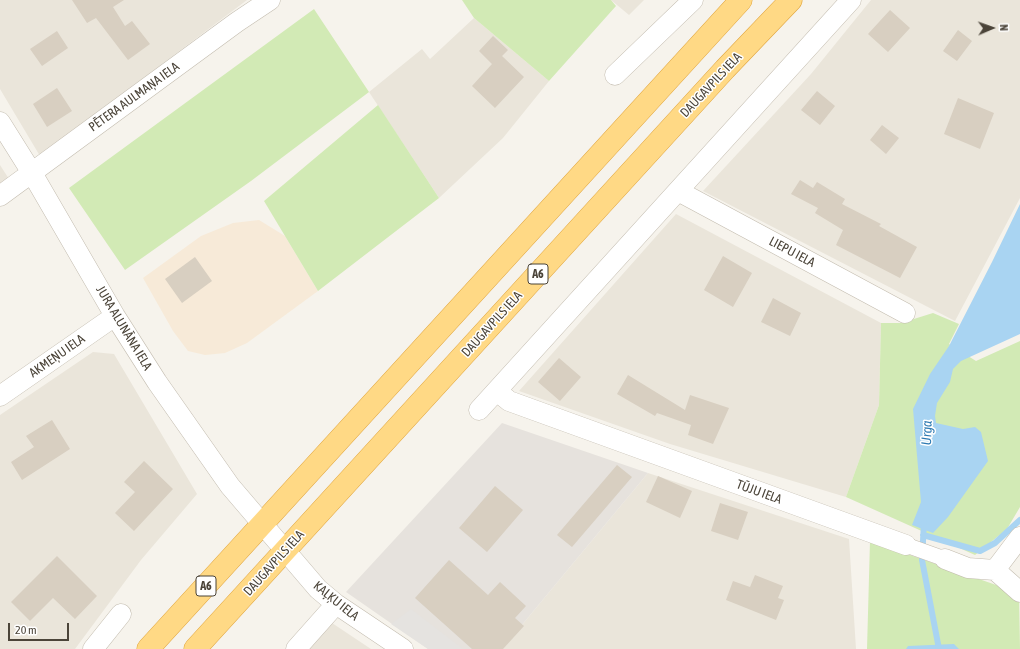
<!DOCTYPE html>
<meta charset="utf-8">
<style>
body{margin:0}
#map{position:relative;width:1020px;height:649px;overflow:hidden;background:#f6f3ec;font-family:"Asap Condensed",sans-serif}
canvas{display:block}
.north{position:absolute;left:972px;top:8px;width:40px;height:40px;-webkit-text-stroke:3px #fff;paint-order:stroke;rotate:88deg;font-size:11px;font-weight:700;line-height:16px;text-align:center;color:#4b4439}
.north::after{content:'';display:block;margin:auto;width:14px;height:18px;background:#4b4439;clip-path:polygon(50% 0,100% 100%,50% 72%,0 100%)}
.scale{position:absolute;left:8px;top:623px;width:61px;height:18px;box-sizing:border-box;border:2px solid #4b4439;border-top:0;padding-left:5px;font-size:12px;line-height:14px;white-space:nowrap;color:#4b4439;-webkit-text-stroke:3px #fff;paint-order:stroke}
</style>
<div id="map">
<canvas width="1020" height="649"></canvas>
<div class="north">N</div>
<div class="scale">20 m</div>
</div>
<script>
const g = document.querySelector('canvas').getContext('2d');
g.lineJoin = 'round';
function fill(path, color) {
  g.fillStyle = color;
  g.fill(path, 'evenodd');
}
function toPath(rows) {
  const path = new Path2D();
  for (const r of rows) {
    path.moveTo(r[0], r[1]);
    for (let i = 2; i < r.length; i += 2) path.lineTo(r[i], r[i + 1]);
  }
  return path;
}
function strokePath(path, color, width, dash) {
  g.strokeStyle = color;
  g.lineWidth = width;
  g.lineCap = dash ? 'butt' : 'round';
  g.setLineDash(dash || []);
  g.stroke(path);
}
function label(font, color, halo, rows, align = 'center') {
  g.font = font + ' "Asap Condensed",sans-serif';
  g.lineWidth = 3;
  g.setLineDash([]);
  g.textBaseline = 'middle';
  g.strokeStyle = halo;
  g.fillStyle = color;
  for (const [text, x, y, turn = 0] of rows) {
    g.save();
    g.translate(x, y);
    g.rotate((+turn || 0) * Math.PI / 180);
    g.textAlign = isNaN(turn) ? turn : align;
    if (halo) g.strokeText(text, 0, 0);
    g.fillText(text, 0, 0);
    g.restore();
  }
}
fill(toPath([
 [0,0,247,0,40,156,0,89],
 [611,0,644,0,629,15],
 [871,0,1020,0,1020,198,955,321,703,191,811,74],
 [474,18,549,81,503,138,439,198,369,92,422,49,430,59],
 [0,165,9,179,0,185],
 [676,214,881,323,879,405,846,497,670,444,519,391],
 [93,352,114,354,197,494,141,560,75,649,0,649,0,415],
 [648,473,849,539,856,649,502,649],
 [332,623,371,649,309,649]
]), '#eae5da');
fill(toPath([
 [259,220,285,236,318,291,247,343,225,353,205,355,188,351,173,331,143,278,201,236,233,223]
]), '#f7ead8');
fill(toPath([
 [502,423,648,473,502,649,428,649,346,592]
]), '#e6e2dd');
fill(toPath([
 [462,0,611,0,616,6,549,81,474,18],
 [314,9,369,92,251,181,125,270,69,188],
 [378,105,439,198,318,291,264,201],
 [933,313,959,324,949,344,976,361,1020,341,1020,507,1007,529,975,555,846,497,879,405,881,323,901,323],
 [870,541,1019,593,1020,649,867,649]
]), '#d2eab5');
fill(toPath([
 [411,609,463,649,428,649,391,624]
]), '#e5e3e0');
fill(toPath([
 [1020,204,1020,334,961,361,953,369,950,382,937,403,935,416,936,423,963,429,975,427,981,432,988,461,948,517,933,533,912,525,921,502,913,409,930,374,949,346,992,262],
 [954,644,959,649,906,649,908,646]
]), '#a9d4f2');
strokePath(toPath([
 [924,522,922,560,939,649],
 [923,535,980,551,995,543,1020,520]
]), '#a9d4f2', 6);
fill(toPath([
 [72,0,124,0,113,7,125,26,132,21,150,44,128,60,96,18,87,23],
 [890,10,910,28,888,52,868,34],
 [958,30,972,41,957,61,943,51],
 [57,31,68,48,42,66,30,49],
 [493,36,508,50,502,56,524,77,495,108,472,86,492,64,479,51],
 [57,88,72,111,47,127,33,104],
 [817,91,835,106,820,125,801,110],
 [958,98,994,113,980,149,944,134],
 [882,125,899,138,886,154,870,140],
 [800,180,813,188,817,182,845,199,842,204,881,224,879,226,917,247,900,278,836,245,843,230,815,213,818,208,791,194],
 [723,256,752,273,733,307,704,290],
 [195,257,212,281,182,303,165,279],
 [773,298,801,313,790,336,761,322],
 [559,358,581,377,560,401,538,382],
 [628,375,685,410,690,395,729,408,713,444,688,435,691,425,657,413,655,416,617,394],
 [52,420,70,449,22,480,11,462,34,447,26,436],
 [144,461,173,489,134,531,115,513,135,492,124,482],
 [617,465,632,477,572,547,557,535],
 [658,476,692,491,680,518,646,502],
 [495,486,523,510,487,552,459,528],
 [720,503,748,512,738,540,711,531],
 [57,556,97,596,75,619,53,598,30,621,11,602],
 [449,560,488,595,500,582,526,606,515,618,524,626,503,649,472,649,415,598],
 [755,575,783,586,778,598,784,600,776,620,726,600,733,581,750,587]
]), '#d8cfc1');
const pedestrian = toPath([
 [906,545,945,559]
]);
const minor = toPath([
 [615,75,693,0],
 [0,122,32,173,115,316,157,382,230,486,318,589,336,604,403,649],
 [678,191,905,313],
 [0,196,237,22,270,0],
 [497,391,509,401,906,545],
 [0,396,115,316],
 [479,410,851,0],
 [945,559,968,568,995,570,1020,592],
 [995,570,1020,537],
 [93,649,121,614],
 [296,649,336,604]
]);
const trunk = toPath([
 [148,649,741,0],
 [195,649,725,69,791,0]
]);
strokePath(pedestrian, '#c2bbae', 16);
strokePath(minor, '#c2bbae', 21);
strokePath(trunk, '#e0a43c', 23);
strokePath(pedestrian, '#fff', 15);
strokePath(minor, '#fff', 20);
strokePath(trunk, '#ffd985', 22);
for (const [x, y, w] of [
 [538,274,20],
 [206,586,20]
]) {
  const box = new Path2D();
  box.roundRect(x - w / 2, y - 10, w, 20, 3);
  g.fillStyle = '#fff';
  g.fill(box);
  strokePath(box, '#4b4439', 1);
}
label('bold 12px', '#4b4439', null, [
 ["A6",538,274],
 ["A6",206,586]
]);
label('13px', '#4b4439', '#fff', [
 ["DAUGAVPILS IELA",711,85,-47],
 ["PĒTERA AULMAŅA IELA",134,97,-36],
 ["LIEPU IELA",792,252,28],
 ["DAUGAVPILS IELA",492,324,-48],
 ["JURA ALUNĀNA IELA",124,328,59],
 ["AKMEŅU IELA",57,356,-35],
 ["TŪJU IELA",759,492,20],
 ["DAUGAVPILS IELA",274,563,-48],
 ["KAĻĶU IELA",336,601,39]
]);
label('italic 14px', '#2e7ab2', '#fff', [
 ["Urga",927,433,-88]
]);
</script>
